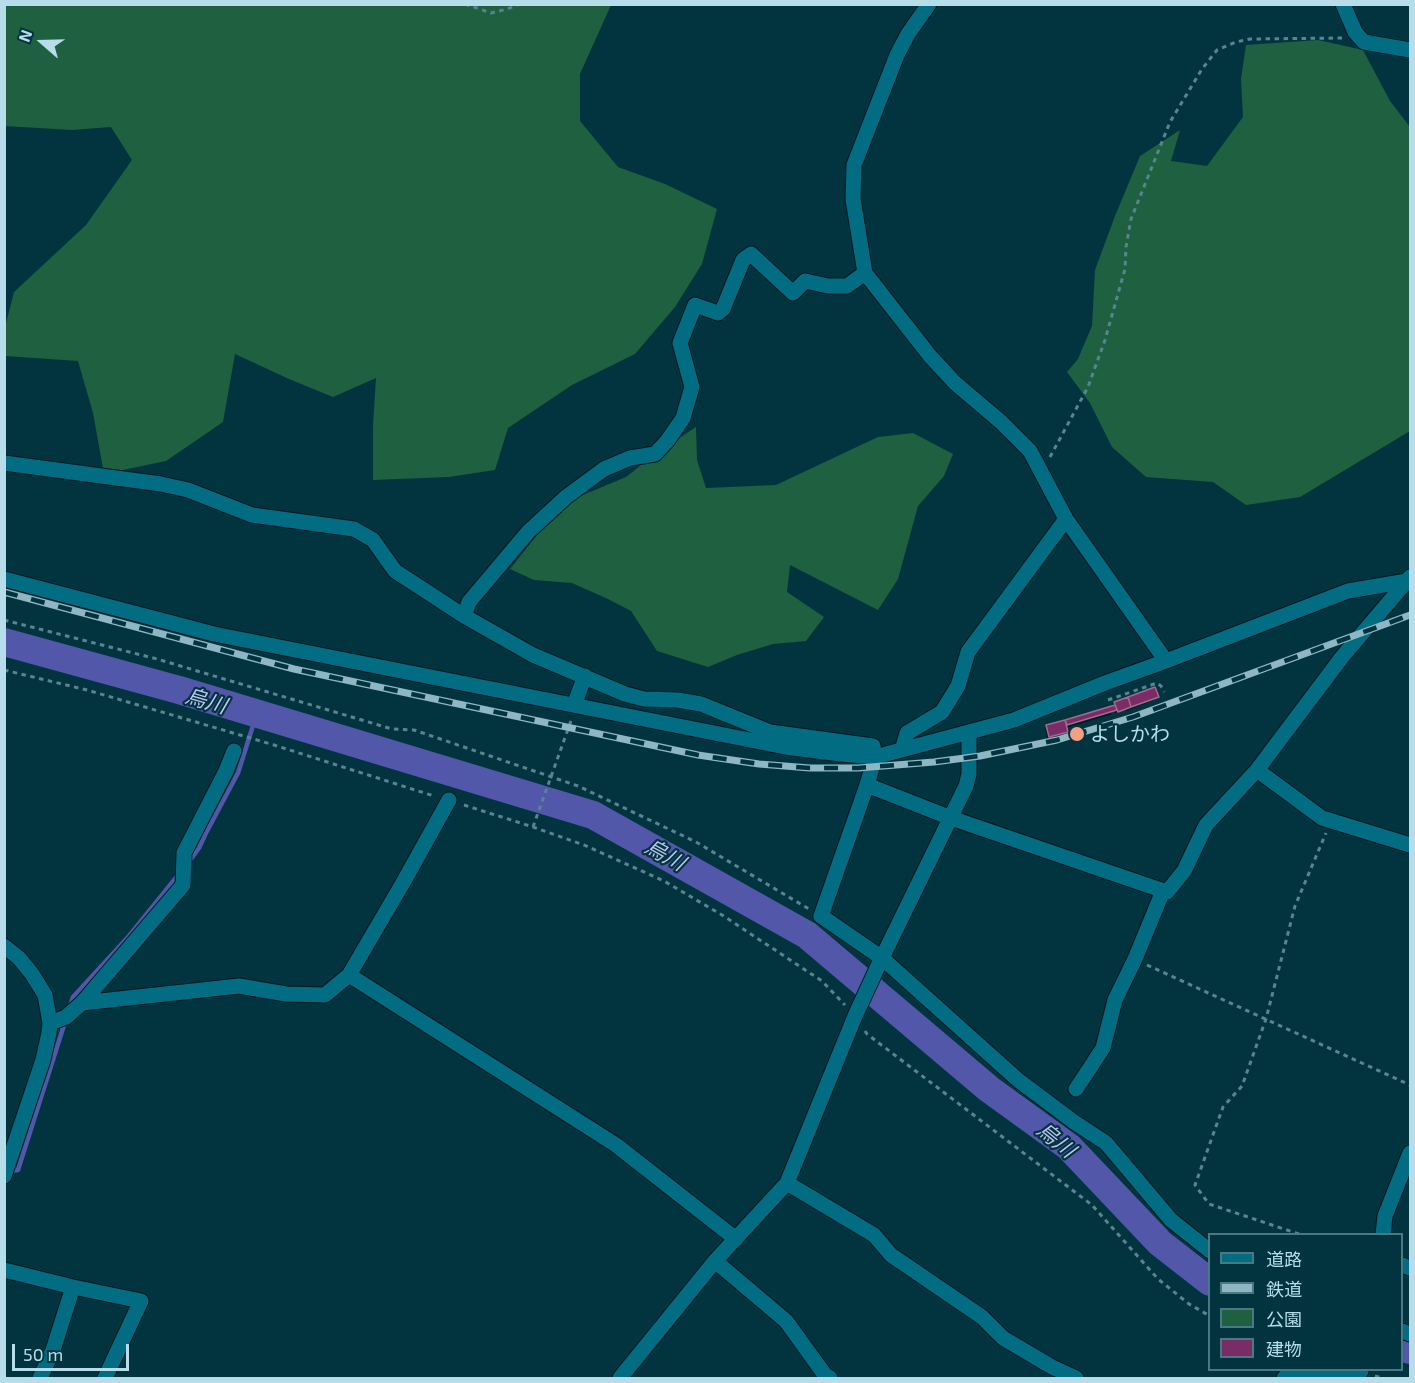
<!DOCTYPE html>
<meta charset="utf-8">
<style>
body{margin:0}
#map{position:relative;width:1415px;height:1383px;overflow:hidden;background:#02343f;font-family:"Exo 2","Noto Sans JP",sans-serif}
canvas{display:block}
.frame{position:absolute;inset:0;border:6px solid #b6dde9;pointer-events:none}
.legend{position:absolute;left:1208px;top:1233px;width:195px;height:138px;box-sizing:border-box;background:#02343f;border:2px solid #4a7883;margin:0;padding:8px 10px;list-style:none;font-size:18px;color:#b6dde9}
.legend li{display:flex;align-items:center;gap:12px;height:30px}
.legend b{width:30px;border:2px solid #4a7883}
.north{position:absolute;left:12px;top:12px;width:60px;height:60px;-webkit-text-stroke:4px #02343f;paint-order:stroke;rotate:290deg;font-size:16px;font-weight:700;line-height:24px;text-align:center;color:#b6dde9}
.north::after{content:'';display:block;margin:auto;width:21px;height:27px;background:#b6dde9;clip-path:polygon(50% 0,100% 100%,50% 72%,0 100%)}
.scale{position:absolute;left:12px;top:1344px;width:117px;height:27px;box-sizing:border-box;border:3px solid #b6dde9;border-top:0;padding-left:8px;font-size:18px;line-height:21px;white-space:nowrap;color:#b6dde9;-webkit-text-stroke:4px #02343f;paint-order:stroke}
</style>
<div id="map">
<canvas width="1415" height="1383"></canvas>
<div class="frame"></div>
<ul class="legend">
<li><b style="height:8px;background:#016c82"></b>道路</li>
<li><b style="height:8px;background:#8eb7c3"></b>鉄道</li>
<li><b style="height:16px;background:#1e6040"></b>公園</li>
<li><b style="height:16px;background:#7a2c67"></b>建物</li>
</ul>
<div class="north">N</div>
<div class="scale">50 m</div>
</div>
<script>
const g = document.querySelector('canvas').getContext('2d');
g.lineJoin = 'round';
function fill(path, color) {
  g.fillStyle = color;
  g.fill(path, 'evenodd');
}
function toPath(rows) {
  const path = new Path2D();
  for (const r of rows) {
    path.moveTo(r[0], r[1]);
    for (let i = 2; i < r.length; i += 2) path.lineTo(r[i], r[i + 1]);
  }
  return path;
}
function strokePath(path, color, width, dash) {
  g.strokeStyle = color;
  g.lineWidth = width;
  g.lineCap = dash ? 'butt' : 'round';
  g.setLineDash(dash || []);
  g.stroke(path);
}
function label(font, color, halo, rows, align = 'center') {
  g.font = font + ' "Exo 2","Noto Sans JP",sans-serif';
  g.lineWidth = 4.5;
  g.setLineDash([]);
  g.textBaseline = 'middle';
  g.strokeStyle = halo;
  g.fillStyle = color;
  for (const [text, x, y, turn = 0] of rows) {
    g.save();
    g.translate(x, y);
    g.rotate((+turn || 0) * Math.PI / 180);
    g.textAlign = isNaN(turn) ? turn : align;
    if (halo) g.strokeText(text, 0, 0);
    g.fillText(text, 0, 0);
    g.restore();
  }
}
fill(toPath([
 [5,5,611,5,580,74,580,121,618,167,665,184,717,209,702,264,675,307,635,354,572,385,508,428,495,470,449,477,373,480,373,425,376,378,333,397,289,379,235,354,223,422,166,461,104,474,93,413,78,361,5,356,5,327,14,292,86,225,132,160,111,127,72,130,5,126],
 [1318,40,1363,50,1390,101,1410,127,1410,431,1300,497,1246,505,1213,482,1146,477,1112,447,1090,403,1067,372,1078,359,1092,326,1095,270,1115,216,1140,156,1180,130,1171,161,1207,166,1243,117,1241,79,1246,45],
 [696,427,697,460,706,488,776,485,878,437,913,433,953,454,944,476,918,506,898,579,878,610,790,565,787,592,824,617,806,641,773,644,737,655,708,667,657,651,631,611,608,599,572,583,534,580,510,569,539,533,578,497,626,477,655,454]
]), '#1e6040');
fill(toPath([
 [1157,696,1152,701,1126,711,1126,709,1115,713,1114,710,1110,715,1066,728,1067,731,1064,733,1047,738,1045,729,1047,727,1113,707,1112,705,1115,703]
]), '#0007');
strokePath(toPath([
 [188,863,199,848,206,833,238,773,257,713],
 [70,1006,73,997,129,936,179,874],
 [10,1171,18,1170,65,1022]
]), '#5357aa', 4.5);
strokePath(toPath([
 [4,642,179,690,593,815,807,935,989,1089,1069,1147,1160,1243,1210,1282],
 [1402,1348,1410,1350]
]), '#5357aa', 28);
const building = toPath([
 [1155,687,1159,697,1131,707,1128,697,1155,687],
 [1128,697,1131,707,1118,712,1114,702,1128,697],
 [1115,705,1117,710,1067,725,1065,720,1115,705],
 [1065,720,1068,732,1049,737,1046,725,1065,720]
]);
fill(building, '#7a2c67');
strokePath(building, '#a26b91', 1.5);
const street = toPath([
 [929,4,908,34,897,55,854,165,853,199,865,273,930,356,955,383,1001,422,1030,451,1066,519,1166,661],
 [1343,4,1355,32,1364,42,1410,50],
 [4,463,161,484,188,490,252,515,354,529,373,540,395,571,464,616,533,655,625,694,644,699,678,700,701,704,770,732,873,746,875,757,867,785,821,916,882,958,1018,1080,1074,1122,1106,1143,1171,1220,1210,1251],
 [4,579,214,634,785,747,841,754,875,757,1014,720,1105,683,1166,661,1348,591,1407,581,1410,577],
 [464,616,469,602,528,532,566,497,604,469,630,458,655,454,668,440,683,418,692,387,680,343,695,305,718,313,723,309,743,260,751,254,793,293,805,281,828,286,847,286,865,273],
 [574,705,585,676],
 [902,750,907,733,942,712,958,686,968,652,1066,519],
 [1257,770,1322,818,1410,845],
 [867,785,951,818,1167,892,1184,871,1206,825,1257,770,1342,657,1407,581],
 [4,946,19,958,32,974,45,995,50,1023,49,1033,43,1060,4,1176],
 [349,975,616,1145,736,1239],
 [82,1003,183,885,184,853,226,771,234,751],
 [50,1023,66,1017,82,1003,239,986,286,994,325,995,349,975,404,881,449,800],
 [1076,1089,1103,1048,1115,1000,1135,959,1163,891],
 [787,1183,874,1235,891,1255,982,1317,1003,1338,1052,1367,1076,1378],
 [1383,1234,1385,1216,1410,1153],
 [715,1261,786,1321,825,1375,830,1378],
 [1402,1265,1410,1268],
 [4,1270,73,1287,53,1350,40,1378],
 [73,1287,141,1301,105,1378],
 [1402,1331,1410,1334],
 [620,1378,715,1261,787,1183,855,1016,879,964,966,786,969,774,969,733],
 [1284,1378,1289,1373,1296,1372,1341,1378],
 [1342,1378,1361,1371]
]);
strokePath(street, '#001920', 17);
strokePath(toPath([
 [465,4,491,13,507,9,520,4],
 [1050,457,1088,387,1105,340,1125,269,1126,247,1131,219,1170,122,1202,69,1217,50,1236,42,1250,39,1343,38],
 [4,620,157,659,392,729,414,730,578,786,696,842,809,909],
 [4,670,87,690,274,745,434,796],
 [1108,700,1157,683,1161,686,1164,692],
 [464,805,533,827,584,845,664,881,722,915,822,981,845,1005],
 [533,827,572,718],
 [1147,965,1410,1085],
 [865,1031,867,1034,1092,1205,1158,1279,1189,1304,1210,1316],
 [1299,1234,1209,1204,1195,1185,1223,1107,1242,1086,1266,1019,1295,906,1326,833],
 [1375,1376,1382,1378]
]), '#588591', 3, [4.5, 4.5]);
strokePath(street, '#016c82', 15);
const rail = toPath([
 [4,592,294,669,698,755,759,764,810,768,858,768,934,762,980,756,1057,740,1133,717,1410,615]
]);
strokePath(rail, '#8eb7c3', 7);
strokePath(rail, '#02343f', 4.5, [14]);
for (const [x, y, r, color] of [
 [1077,734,8,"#f39f84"]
]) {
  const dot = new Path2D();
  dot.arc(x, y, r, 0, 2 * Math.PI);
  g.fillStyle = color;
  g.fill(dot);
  strokePath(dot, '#02343f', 2);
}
label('20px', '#b6dde9', '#02343f', [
 ["よしかわ",1090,734]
], 'left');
label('italic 21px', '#bec4f2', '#02343f', [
 ["烏川",206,701,16],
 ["烏川",665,855,29],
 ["烏川",1056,1140,39]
]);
</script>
